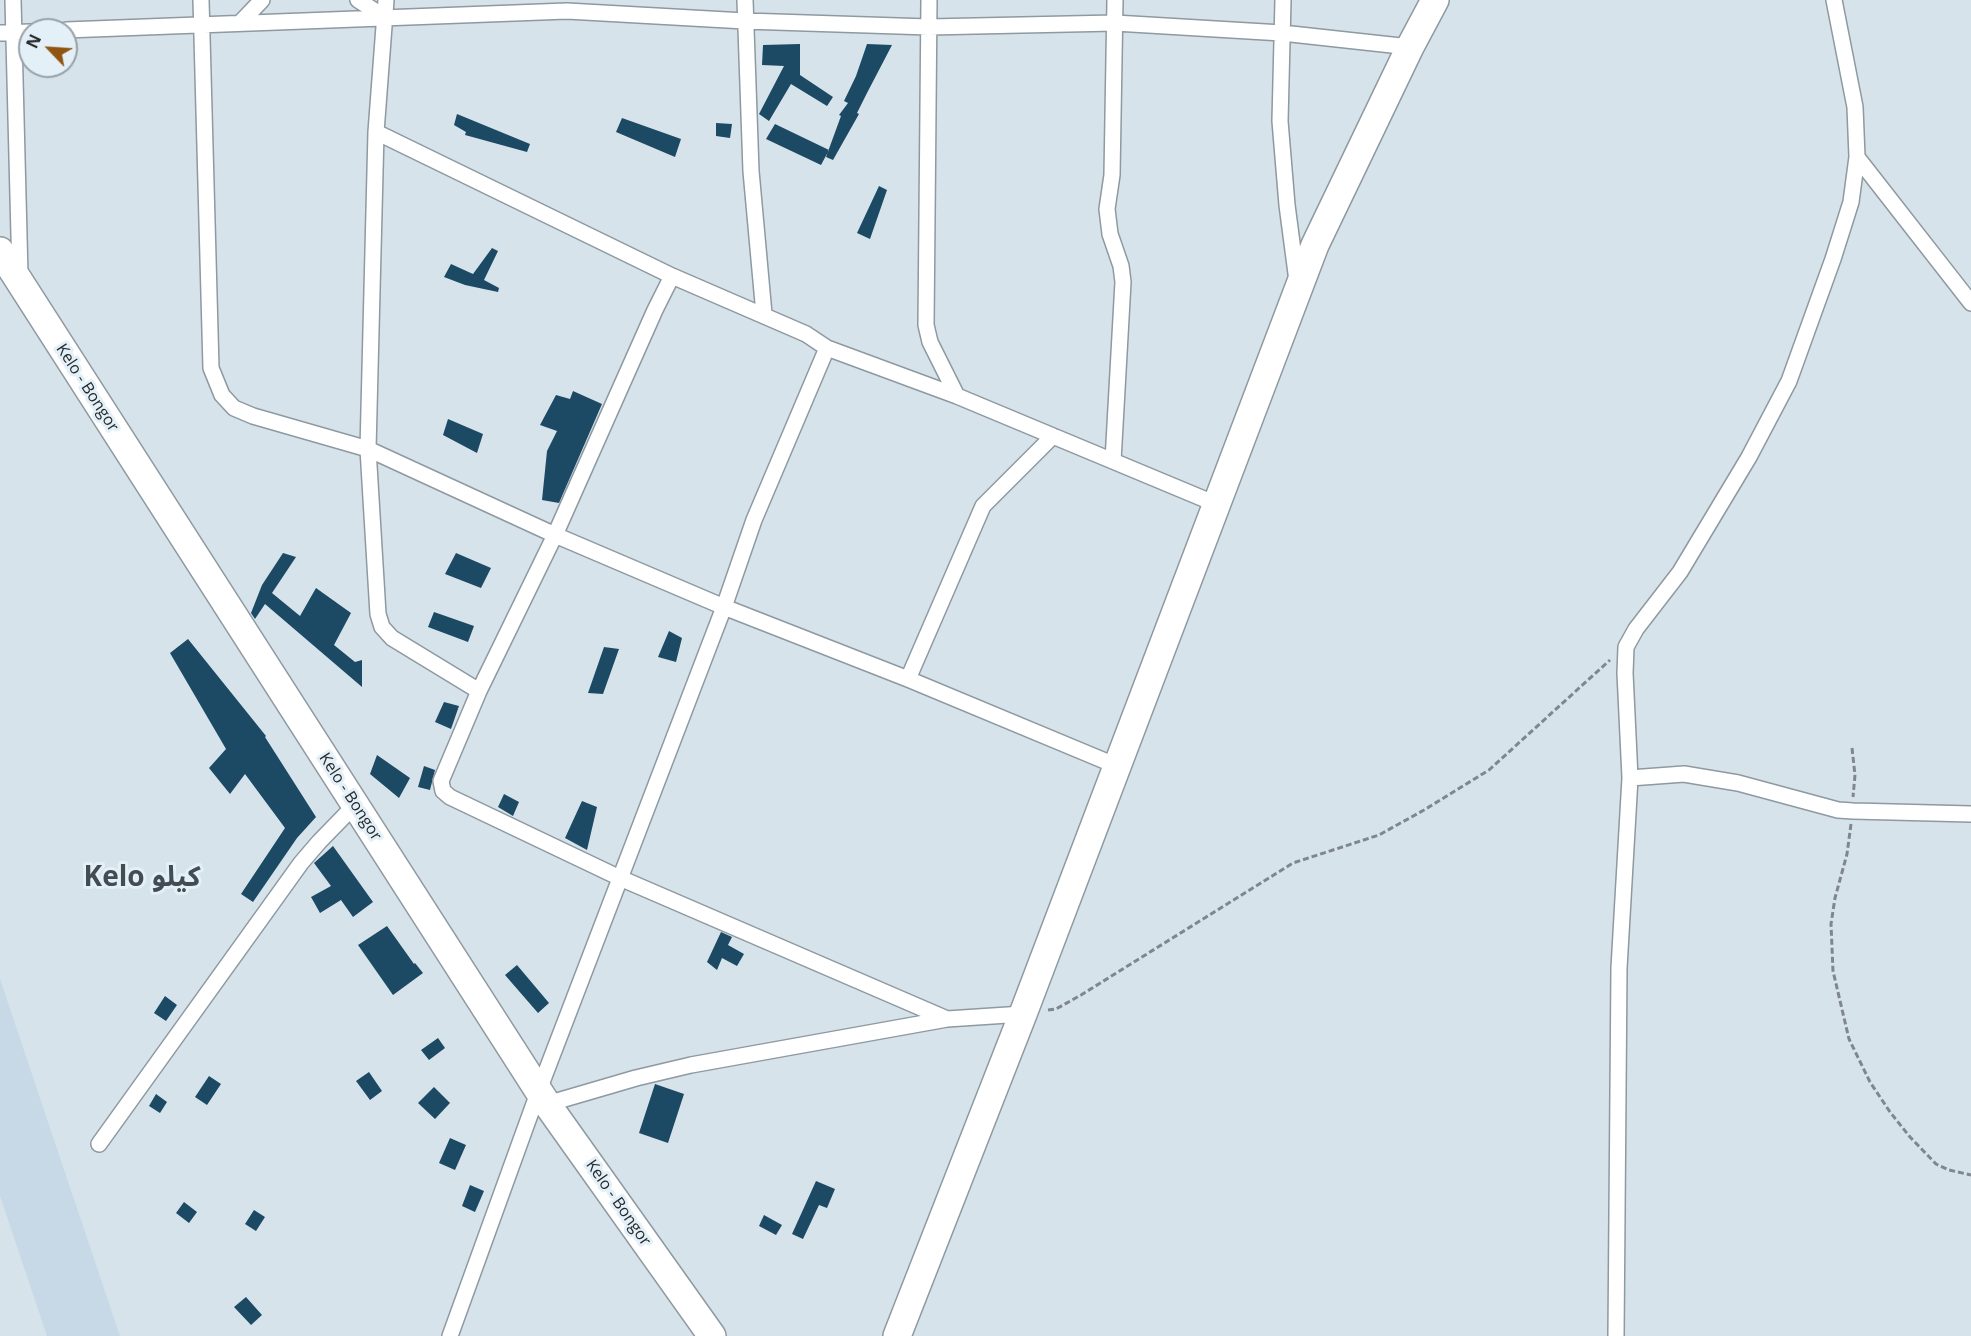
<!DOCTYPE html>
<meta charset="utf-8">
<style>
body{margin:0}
#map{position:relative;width:1971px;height:1336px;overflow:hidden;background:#d7e3eb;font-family:"Open Sans",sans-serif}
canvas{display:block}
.north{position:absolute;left:18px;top:18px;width:60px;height:60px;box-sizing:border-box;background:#e4f0f8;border:2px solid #98a1a7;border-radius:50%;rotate:295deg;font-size:16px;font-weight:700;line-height:24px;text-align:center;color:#262a2d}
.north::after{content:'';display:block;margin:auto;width:21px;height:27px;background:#905513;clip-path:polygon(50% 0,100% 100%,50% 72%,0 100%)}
</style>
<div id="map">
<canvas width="1971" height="1336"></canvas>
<div class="north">N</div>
</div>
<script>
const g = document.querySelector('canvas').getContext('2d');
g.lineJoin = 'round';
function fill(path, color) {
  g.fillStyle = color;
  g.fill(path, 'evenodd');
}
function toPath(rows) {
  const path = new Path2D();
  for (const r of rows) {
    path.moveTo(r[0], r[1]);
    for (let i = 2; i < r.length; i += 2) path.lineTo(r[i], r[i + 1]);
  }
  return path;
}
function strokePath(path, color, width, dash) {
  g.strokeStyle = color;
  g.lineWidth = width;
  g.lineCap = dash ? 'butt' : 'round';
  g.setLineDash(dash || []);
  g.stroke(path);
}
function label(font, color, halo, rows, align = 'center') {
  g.font = font + ' "Open Sans","Noto Sans Arabic",sans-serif';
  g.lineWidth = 6;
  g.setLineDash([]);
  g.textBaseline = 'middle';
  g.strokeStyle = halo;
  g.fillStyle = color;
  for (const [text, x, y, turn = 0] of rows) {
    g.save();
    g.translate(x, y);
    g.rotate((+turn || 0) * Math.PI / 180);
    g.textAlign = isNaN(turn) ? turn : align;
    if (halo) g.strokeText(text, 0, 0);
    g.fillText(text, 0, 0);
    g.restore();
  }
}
fill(toPath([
 [0,979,120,1336,47,1336,0,1196]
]), '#c7d9e6');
fill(toPath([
 [800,44,800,75,833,97,827,106,791,84,769,121,759,114,784,66,762,65,763,45],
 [867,44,892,45,867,93,857,113,859,114,833,160,826,157,841,116,839,115,848,103,844,101,856,76],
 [457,114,530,144,527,152,465,135,466,132,454,125],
 [622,118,681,139,675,157,616,132],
 [716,123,732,124,730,138,716,136],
 [775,124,829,150,821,165,766,139],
 [879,186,887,190,870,239,857,233],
 [492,248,498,251,484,280,499,288,498,292,465,285,444,277,451,264,473,274],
 [573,391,602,404,559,503,542,500,547,451,557,431,540,425,556,395,570,399],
 [448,419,483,434,477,453,443,435],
 [283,553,296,557,272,593,300,616,316,588,351,613,334,645,355,662,362,660,362,687,265,604,255,619,251,613,262,585],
 [456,553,491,568,481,588,445,574],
 [434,612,474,626,468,642,428,627],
 [669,631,682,638,676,662,658,657],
 [188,639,266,736,265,737,316,817,297,838,253,902,241,894,285,828,245,774,230,794,209,768,226,749,170,653],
 [604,647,619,649,603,694,588,693],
 [444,702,459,706,451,729,435,722],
 [377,755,410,778,399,798,370,774],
 [424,766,435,770,430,790,418,787],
 [504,794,519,802,513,816,498,807],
 [582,801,597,807,587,850,565,838],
 [333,846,373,902,353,917,341,900,320,913,311,897,331,886,314,863],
 [387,926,414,964,415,963,423,973,393,995,358,945],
 [721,932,732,937,728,945,744,954,737,966,722,958,717,970,707,962],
 [517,965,549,1003,538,1013,505,975],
 [165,996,177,1005,166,1021,154,1013],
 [438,1038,445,1048,429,1060,421,1050],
 [369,1072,382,1091,370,1100,356,1081],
 [209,1076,221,1084,207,1105,195,1097],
 [655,1084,684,1094,668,1143,639,1133],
 [434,1087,450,1103,435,1119,418,1103],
 [156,1094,167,1102,160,1113,149,1106],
 [450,1138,466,1145,455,1170,439,1163],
 [816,1181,835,1189,827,1208,819,1205,803,1239,792,1234],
 [470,1185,484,1191,475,1212,462,1206],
 [184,1202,197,1212,189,1223,176,1213],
 [254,1210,265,1217,256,1231,245,1224],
 [764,1215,782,1225,776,1235,759,1226],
 [246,1297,262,1315,251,1325,234,1307]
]), '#1c4964');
const street = toPath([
 [13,0,20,275],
 [201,0,211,368,222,395,234,408,253,416,368,449,555,535,724,607,908,679,1117,766],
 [358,0,386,18],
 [386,0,376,132,368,449,378,614,382,627,392,638,479,691],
 [745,0,751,171,764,314],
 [929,0,926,325,930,342,957,396],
 [1283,0,1280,121,1287,205,1297,281],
 [240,23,262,0],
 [66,30,567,11,745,21,929,27,1115,23,1282,33,1410,47],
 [0,33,30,32],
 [376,132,672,276,806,334,827,348,957,396,1216,504],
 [1857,157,1971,303],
 [672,276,655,310,555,535,479,691,441,781,443,791,450,797,620,878,947,1019],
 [1113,461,1123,282,1121,266,1110,234,1107,209,1112,175,1115,0],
 [908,679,983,506,1053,436],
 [1630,778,1684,774,1738,783,1838,810,1853,811,1971,814],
 [547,1104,636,1078,691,1065,947,1019,1023,1014],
 [99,1144,301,863,319,842,355,805],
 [450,1336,539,1090,724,607,754,520,827,348],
 [1616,1336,1619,968,1630,778,1625,673,1626,647,1636,629,1680,572,1749,457,1789,381,1833,259,1851,202,1857,157,1855,107,1834,0]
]);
const highway = toPath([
 [0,251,547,1104,712,1336],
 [897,1336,1023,1014,1315,245,1410,47,1435,0]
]);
strokePath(street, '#8e99a0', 18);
strokePath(highway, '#8e99a0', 30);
strokePath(toPath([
 [1852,748,1855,775,1853,797],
 [1851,824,1847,854,1835,898,1831,924,1833,971,1849,1039,1870,1082,1890,1112,1910,1137,1936,1164,1949,1170,1971,1175],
 [1048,1010,1056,1009,1081,995,1293,863,1379,835,1424,810,1489,770,1610,660]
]), '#7f878c', 3, [6, 3]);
strokePath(street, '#fff', 15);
strokePath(highway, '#fff', 27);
label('16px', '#262a2d', '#e4f0f8', [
 ["Kelo - Bongor",87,388,57],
 ["Kelo - Bongor",350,797,57],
 ["Kelo - Bongor",618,1203,55]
]);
label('bold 28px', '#434c53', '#e4f0f8', [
 ["Kelo كيلو",142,878]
]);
</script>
